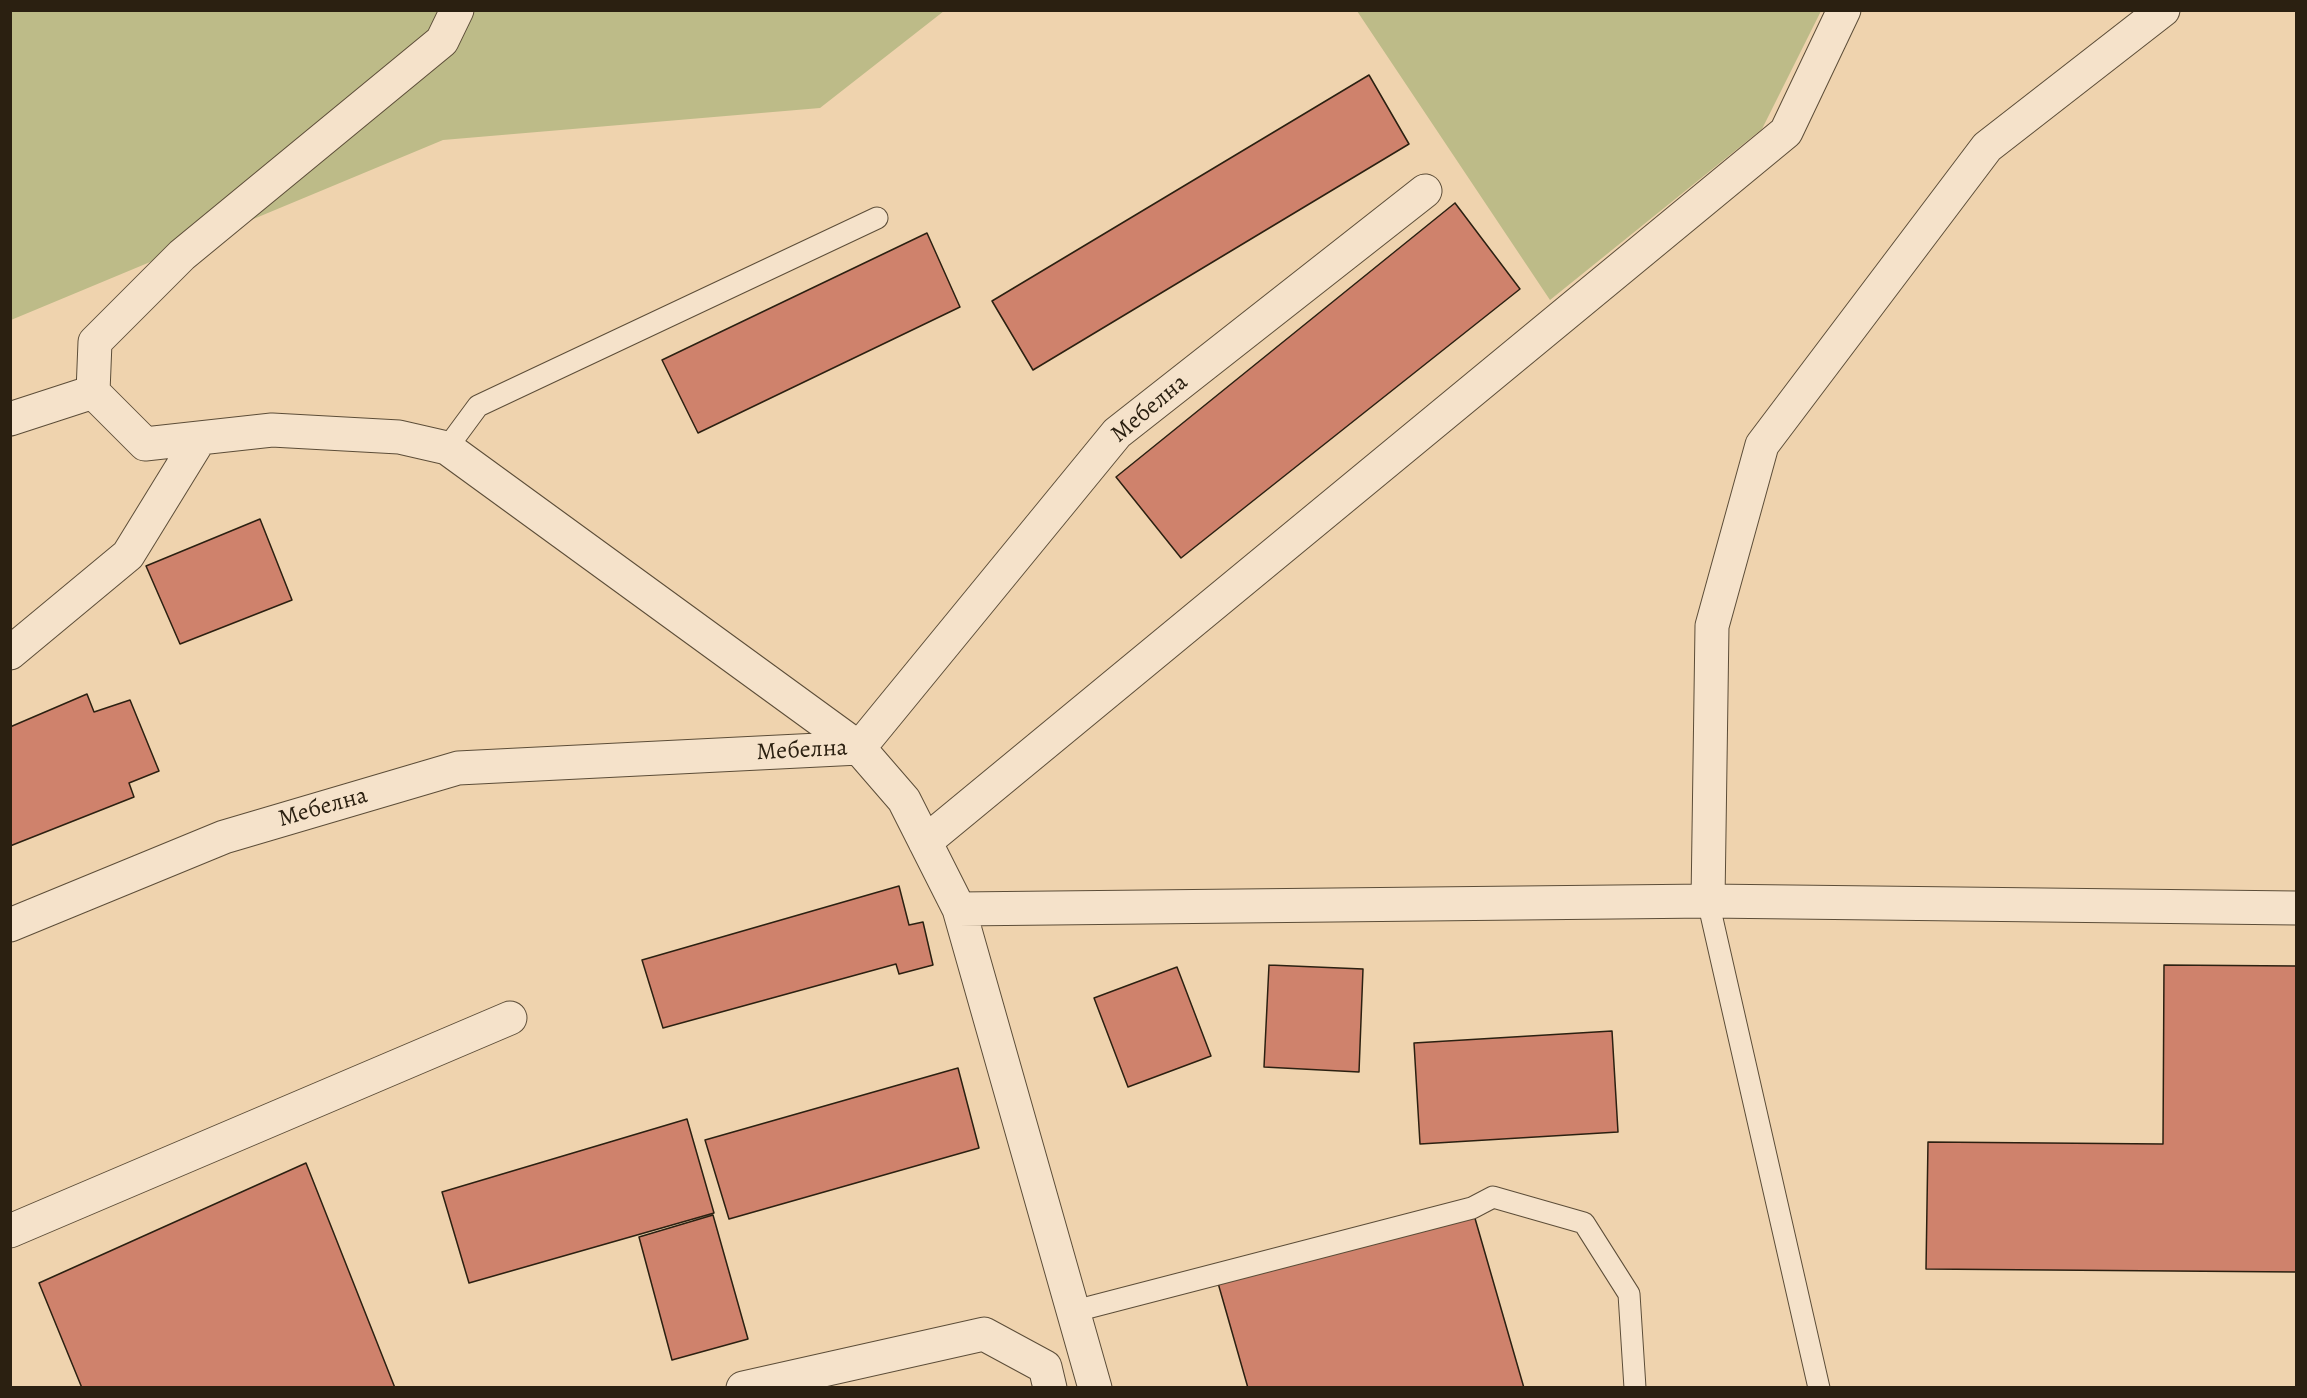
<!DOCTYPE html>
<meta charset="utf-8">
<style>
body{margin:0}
#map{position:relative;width:2307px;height:1398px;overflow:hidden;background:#efd3ae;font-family:Alegreya,serif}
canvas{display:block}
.frame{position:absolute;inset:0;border:12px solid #2b2011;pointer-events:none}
</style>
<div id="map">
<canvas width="2307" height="1398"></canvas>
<div class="frame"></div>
</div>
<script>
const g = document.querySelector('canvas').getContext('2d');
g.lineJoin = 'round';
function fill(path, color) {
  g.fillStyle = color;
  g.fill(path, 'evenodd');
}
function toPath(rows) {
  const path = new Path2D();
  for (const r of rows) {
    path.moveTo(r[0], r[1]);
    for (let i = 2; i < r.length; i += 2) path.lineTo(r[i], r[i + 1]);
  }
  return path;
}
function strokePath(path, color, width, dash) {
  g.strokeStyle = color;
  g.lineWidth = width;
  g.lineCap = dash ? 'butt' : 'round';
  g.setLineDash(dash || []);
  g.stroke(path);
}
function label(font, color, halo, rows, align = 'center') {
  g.font = font + ' Alegreya,serif';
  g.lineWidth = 4.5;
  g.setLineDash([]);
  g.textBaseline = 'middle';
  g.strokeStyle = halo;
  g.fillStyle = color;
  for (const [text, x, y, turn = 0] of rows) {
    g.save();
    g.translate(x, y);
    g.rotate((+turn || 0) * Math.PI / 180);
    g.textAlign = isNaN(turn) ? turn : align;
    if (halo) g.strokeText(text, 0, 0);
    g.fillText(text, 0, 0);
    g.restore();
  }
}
fill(toPath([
 [10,11,944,11,820,108,443,140,11,320],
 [1357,11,1821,11,1762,129,1550,300]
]), '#bdbb88');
const building = toPath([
 [1369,75,1409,144,1033,370,992,301,1369,75],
 [1455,203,1520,289,1181,558,1116,477,1455,203],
 [927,233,960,307,698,433,662,360,927,233],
 [260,519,292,600,180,644,146,566,260,519],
 [87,694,94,712,130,700,159,771,129,783,134,797,10,846,10,727,87,694],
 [899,886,909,925,923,922,933,965,899,974,896,964,663,1028,642,960,899,886],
 [1269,965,1363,969,1359,1072,1264,1067,1269,965],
 [2164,965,2296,966,2296,1272,1926,1269,1928,1142,2163,1144,2164,965],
 [1177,967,1211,1056,1128,1087,1094,998,1177,967],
 [1612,1031,1618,1132,1420,1144,1414,1043,1612,1031],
 [958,1068,979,1148,729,1219,705,1140,958,1068],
 [687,1119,714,1213,469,1283,442,1192,687,1119],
 [306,1163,395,1388,82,1388,39,1283,306,1163],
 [1472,1208,1524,1388,1248,1388,1218,1283,1472,1208],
 [713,1215,748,1339,672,1360,639,1237,713,1215]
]);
fill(building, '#cf826c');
strokePath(building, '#2b2011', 1.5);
const service = toPath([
 [447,448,478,406,877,218],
 [1708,901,1819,1388],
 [1075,1311,1472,1208,1493,1197,1584,1223,1629,1294,1635,1388]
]);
const minor = toPath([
 [457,10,442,41,182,255,95,342,93,392,145,444,272,430,399,437,447,448,859,748,904,800,959,909,1095,1388],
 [10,419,93,392],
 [10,653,128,555,200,438],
 [925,842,1786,132,1844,10],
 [1708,901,1712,626,1762,445,1987,147,2163,10],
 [959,909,1708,901,2296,908],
 [10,925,224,837,458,768,859,748,1117,433,1425,191],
 [10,1231,510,1018],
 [743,1388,984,1334,1045,1367,1050,1388]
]);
strokePath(service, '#5c4d38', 23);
strokePath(minor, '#5c4d38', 35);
strokePath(service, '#f5e2ca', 21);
strokePath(minor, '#f5e2ca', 33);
label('24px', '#2b2011', '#f5e2ca', [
 ["Мебелна",1150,409,-40],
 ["Мебелна",802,751,-3],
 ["Мебелна",323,808,-16]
]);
</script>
